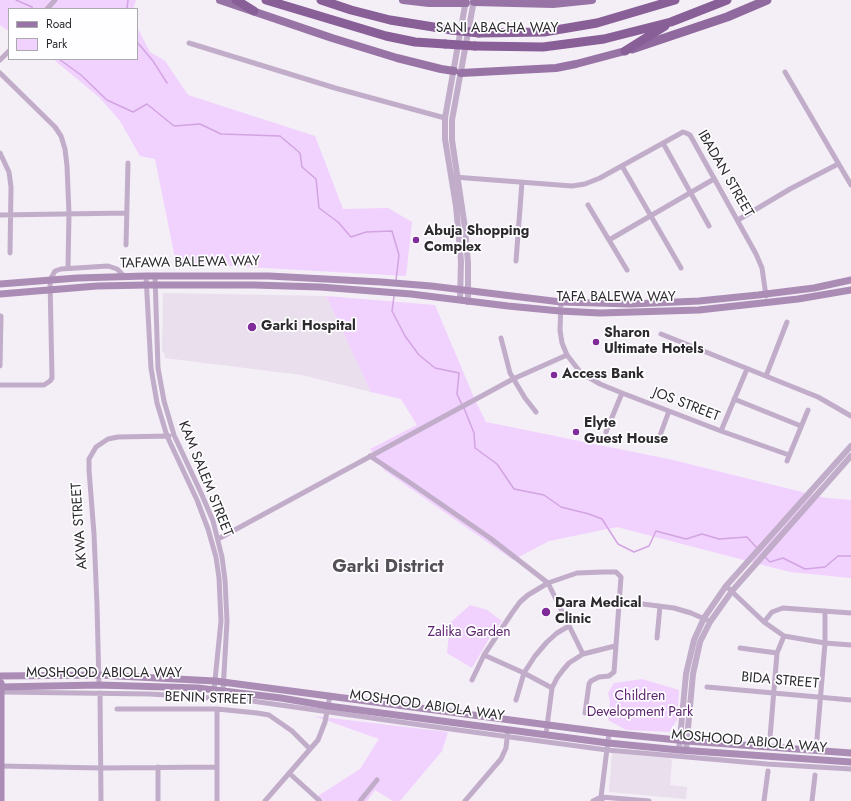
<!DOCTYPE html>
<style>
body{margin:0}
#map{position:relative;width:851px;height:801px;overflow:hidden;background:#f4eef6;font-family:Jost,sans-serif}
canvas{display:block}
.legend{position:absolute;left:8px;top:8px;width:130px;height:52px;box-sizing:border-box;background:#fefdff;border:1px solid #aaa9ab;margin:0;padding:5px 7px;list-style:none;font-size:12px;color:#2c2a2d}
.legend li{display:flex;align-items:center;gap:8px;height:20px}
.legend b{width:20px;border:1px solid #aaa9ab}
</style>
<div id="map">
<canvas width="851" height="801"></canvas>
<ul class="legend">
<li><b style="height:5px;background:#9874a6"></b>Road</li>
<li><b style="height:11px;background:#f1d1fd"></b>Park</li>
</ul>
</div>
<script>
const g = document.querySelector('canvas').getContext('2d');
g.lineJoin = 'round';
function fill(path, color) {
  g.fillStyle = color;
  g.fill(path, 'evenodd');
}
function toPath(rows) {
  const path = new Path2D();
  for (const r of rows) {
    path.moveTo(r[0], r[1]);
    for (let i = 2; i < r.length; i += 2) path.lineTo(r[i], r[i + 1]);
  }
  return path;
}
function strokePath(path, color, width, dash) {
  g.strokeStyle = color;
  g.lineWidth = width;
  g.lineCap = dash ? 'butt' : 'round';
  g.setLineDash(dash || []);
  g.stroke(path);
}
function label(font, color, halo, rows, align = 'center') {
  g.font = font + ' Jost,sans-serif';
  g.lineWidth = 3.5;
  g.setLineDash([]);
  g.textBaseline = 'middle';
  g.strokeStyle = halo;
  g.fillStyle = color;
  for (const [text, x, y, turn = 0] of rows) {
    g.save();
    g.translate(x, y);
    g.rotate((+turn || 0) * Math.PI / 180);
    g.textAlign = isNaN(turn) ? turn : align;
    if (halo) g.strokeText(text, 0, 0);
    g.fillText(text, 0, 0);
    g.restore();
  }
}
fill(toPath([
 [163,293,326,296,371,392,302,375,165,358,164,352,162,351],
 [612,753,668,758,672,760,670,785,687,787,686,799,609,792]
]), '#e9dfed');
fill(toPath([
 [0,0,136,0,133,9,9,9,9,31,0,25],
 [137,27,150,52,165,61,188,95,315,136,343,209,388,208,412,222,406,276,176,263,155,159,140,156,120,121,100,98,53,59,137,59],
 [326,296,435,305,475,400,486,422,673,460,826,498,851,500,851,578,790,572,617,527,549,541,513,560,384,470,370,449,417,425,401,399,371,392],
 [470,605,487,610,502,621,490,637,472,668,447,653,450,623],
 [642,679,679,690,677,720,669,732,626,730,608,720,610,702,608,693,614,683],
 [314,716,448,732,442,751,400,801,393,801,375,790,367,801,325,801,318,796,360,769,379,739]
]), '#f1d1fd');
strokePath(toPath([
 [16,0,32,7,32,9],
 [127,9,128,0],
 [137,42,153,61,167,83],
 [59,59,81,75,107,100,133,112,147,104,174,126,200,124,221,134,280,136,300,153,302,167,316,179,319,208,338,222,351,237,366,232,392,231,399,255,396,280],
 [394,296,392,311,405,336,419,355,435,368,459,373,457,394,462,405],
 [464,408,474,433,475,448,497,464,514,489,544,495,561,507,589,514,602,519,618,544,634,552,649,546,656,531,686,539,702,534,719,539,747,537,757,548],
 [765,557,770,562,783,558,805,569,825,567,838,556,851,556]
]), '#d2a4e2', 1.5);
strokePath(toPath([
 [47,9,55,0],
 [189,43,335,88,445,118],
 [0,60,9,51],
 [785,72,851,185],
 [0,73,55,127,61,136,65,149,67,166,69,213,68,268],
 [663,143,709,226],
 [0,153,9,172,11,187,10,253],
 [622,166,681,268],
 [454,177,572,186,585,184,600,178,683,132,686,133,690,135,756,254,762,268,766,296],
 [588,205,627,270],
 [0,215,127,213],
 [738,220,790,189,838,164],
 [609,240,714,179],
 [126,245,128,163],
 [516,261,522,182],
 [146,276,151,368,157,403,167,436,197,500,208,529,216,557,219,578,221,621,214,690],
 [155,276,158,368,164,401,174,435,202,495,213,521,222,557,225,580,227,621,223,691],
 [561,302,560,330,562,343,567,355,581,373,600,384,622,393,721,431,789,455],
 [661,334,818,397,851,416],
 [501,338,510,373,525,398,536,412],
 [0,366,1,316],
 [766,376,787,322],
 [0,385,44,385,50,381,52,378,50,280,55,271,61,269,108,266,117,269,125,277],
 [734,399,801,426],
 [721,431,747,369],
 [606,432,622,393],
 [658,441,669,411],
 [370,456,412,484,490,538,548,583,583,654],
 [787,461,808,410],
 [218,539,513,379,567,355],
 [726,586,764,622,784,636,825,643,851,645],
 [619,601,674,608,691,613,707,620],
 [764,622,772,612,783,608,851,613],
 [657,638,660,606],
 [740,648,777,653],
 [484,655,524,673,552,688],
 [472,680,484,655,512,613,520,602,528,595,548,583,577,573,603,572,616,572,621,577,614,672,609,676,599,677,591,681,589,684,585,713],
 [99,685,97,605,94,534,89,470,89,459,96,447,108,439,118,437,169,436],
 [707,687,851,700],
 [1,692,150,694,245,700,421,725,607,750,767,764,851,769],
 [100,693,101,801],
 [516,700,524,673,535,656,547,642,557,633,569,626],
 [117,709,217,709,257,713,269,715,292,731,310,749],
 [546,734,552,688,557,678,563,670,569,663,583,654,615,646],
 [770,738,777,653,784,636],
 [816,751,825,643,825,611],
 [0,766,101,768,217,767],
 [158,767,158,801],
 [289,773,320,801],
 [217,801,217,709],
 [265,801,318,740,325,722,330,696],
 [360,801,377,780],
 [465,801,501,759,506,748,508,730],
 [593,801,601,797,649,801],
 [602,801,601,797,609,733],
 [764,801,768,771],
 [812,801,815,775]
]), '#c1adc9', 5);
strokePath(toPath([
 [460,300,461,261,456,206,445,139,445,118,466,0],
 [468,302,468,263,465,228,452,140,452,120,474,0],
 [679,750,686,674,694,640,704,618,726,586,851,446],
 [686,750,693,674,700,642,710,622,732,591,851,456]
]), '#c1adc9', 6);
strokePath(toPath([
 [0,284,77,278,146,276,269,276,381,282,431,286,561,302,631,304,699,301,758,295,814,288,851,280],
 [0,294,97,286,146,285,254,285,320,287,411,294,508,306,560,311,600,313,699,310,798,299,851,290],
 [0,676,99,675,215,681,609,733,687,741,851,753],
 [1,683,1,801],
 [0,687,99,685,198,688,281,698,328,706,608,743,679,750,851,762]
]), '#aa8cb5', 7);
strokePath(toPath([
 [220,0,332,38,397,58,441,69,454,71],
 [403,0,429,3,466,3],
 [474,2,553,4,592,0],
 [461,73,556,68,576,64,625,51]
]), '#9874a6', 8);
strokePath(toPath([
 [632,49,727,17,767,0]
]), '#906a9f', 9);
strokePath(toPath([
 [236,0,254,11],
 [266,0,386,36,415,42,445,44],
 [321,0,351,10,390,20,452,30],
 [479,33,544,32,597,23,675,0],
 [475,46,543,47,604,39,671,22,727,0],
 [625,51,665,26]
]), '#895f98', 9);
strokePath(toPath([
 [452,30,479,33],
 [445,44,475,46]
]), '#895f98', 9);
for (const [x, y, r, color] of [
 [416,240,4,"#7f2b9a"],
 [252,327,5,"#7f2b9a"],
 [596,342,4,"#7f2b9a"],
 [554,375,4,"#7f2b9a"],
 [576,432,4,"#7f2b9a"],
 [546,612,5,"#7f2b9a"]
]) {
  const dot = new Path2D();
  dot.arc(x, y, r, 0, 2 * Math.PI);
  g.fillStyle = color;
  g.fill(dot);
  strokePath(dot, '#fefdff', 1.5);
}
label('14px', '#2c2a2d', '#fefdff', [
 ["SANI ABACHA WAY",497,29],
 ["IBADAN STREET",725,174,60],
 ["TAFAWA BALEWA WAY",190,263,-1],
 ["TAFA BALEWA WAY",616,298],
 ["JOS STREET",686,405,21],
 ["KAM SALEM STREET",205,479,68],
 ["AKWA STREET",80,526,-94],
 ["MOSHOOD ABIOLA WAY",104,674],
 ["BIDA STREET",780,681,5],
 ["BENIN STREET",209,699,2],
 ["MOSHOOD ABIOLA WAY",427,706,8],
 ["MOSHOOD ABIOLA WAY",749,742,5]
]);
label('bold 14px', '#2c2a2d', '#fefdff', [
 ["Abuja Shopping",424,232],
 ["Complex",424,248],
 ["Garki Hospital",261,327],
 ["Sharon",604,334],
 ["Ultimate Hotels",604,350],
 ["Access Bank",562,375],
 ["Elyte",584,424],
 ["Guest House",584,440],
 ["Dara Medical",555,604],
 ["Clinic",555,620]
], 'left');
label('14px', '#5c256e', '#fefdff', [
 ["Zalika Garden",469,633],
 ["Children",640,697],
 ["Development Park",640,713]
]);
label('bold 18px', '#555056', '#fefdff', [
 ["Garki District",388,568]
]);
</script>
